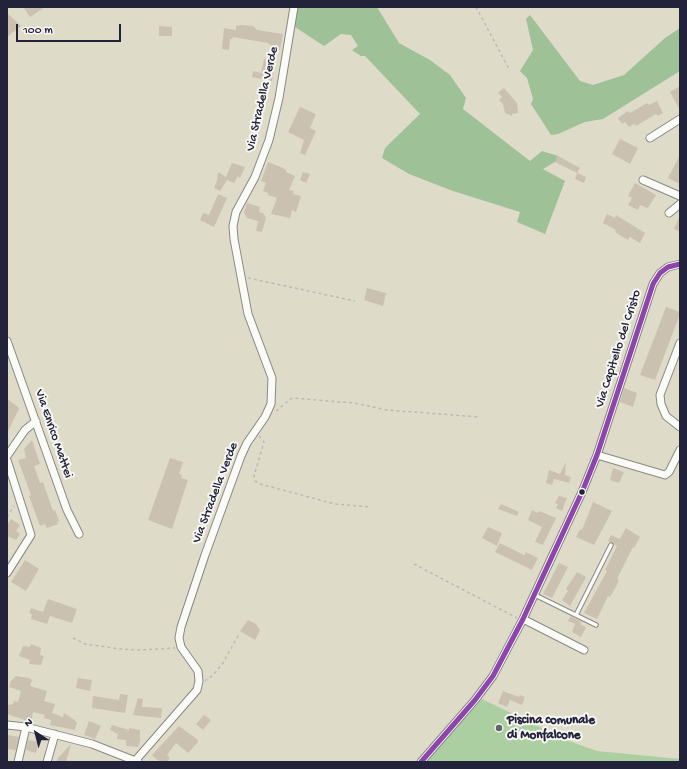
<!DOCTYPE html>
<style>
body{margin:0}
#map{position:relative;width:687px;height:769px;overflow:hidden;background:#dfdbc9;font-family:"Gochi Hand",sans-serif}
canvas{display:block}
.frame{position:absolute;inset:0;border:8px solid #22223b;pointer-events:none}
.north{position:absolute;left:16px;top:713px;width:40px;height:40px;-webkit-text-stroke:3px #f6f6f2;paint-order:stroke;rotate:324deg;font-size:11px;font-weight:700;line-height:16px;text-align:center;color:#22223b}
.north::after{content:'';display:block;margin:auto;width:14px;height:18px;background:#22223b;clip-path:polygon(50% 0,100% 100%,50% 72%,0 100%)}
.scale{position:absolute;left:16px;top:24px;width:105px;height:18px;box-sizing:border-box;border:2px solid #22223b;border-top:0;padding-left:5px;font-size:12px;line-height:14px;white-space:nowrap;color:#22223b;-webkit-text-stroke:3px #f6f6f2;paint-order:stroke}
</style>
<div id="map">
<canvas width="687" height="769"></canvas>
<div class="frame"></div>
<div class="north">N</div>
<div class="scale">100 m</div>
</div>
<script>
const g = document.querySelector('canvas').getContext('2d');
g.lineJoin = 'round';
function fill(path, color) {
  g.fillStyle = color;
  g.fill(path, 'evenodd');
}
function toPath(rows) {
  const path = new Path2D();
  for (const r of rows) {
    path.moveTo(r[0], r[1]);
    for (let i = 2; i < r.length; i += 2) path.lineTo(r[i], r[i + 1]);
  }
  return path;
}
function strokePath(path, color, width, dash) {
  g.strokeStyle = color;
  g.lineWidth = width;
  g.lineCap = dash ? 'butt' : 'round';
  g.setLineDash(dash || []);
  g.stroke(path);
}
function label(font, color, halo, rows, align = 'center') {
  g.font = font + ' "Gochi Hand",sans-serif';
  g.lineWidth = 4;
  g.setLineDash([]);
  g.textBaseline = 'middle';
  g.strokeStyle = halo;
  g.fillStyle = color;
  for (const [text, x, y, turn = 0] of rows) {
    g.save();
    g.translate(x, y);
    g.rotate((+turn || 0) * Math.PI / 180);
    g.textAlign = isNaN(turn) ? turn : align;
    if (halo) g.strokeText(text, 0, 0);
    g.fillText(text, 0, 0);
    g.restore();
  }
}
fill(toPath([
 [482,699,569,741,597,751,680,759,680,762,426,762]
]), '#abcfa1');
fill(toPath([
 [294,7,377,7,399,43,430,60,450,75,466,98,463,109,530,161,542,151,558,156,555,162,543,169,565,181,545,234,517,222,520,212,453,191,409,174,382,158,385,148,420,114,365,56,361,56,352,50,358,46,351,35,341,34,324,46,292,25],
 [530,15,580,81,593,85,624,75,665,38,680,28,680,71,603,119,585,122,558,134,551,135,531,104,533,99,527,78,520,71,533,50,526,19]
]), '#9ec198');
fill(toPath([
 [23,7,45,7,30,17],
 [7,13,21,26,7,37],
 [240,25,253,26,257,30,283,34,280,50,270,49,271,45,268,44,268,43,233,37,232,39,230,39,229,50,222,49,224,28,236,30,236,26],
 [159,26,172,27,172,36,159,36],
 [264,59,276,61,272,81,252,77,253,71,261,73],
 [680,86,680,110,670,92],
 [504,88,517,103,518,113,512,114,512,116,505,113,503,104,499,100,502,97,498,93],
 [657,101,663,113,658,116,656,114,636,126,634,124,629,127,625,122,622,124,618,118,628,111,630,113,647,103,649,105],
 [300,107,316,114,310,128,316,131,305,155,300,153,304,140,288,132],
 [620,139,638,148,630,164,612,154],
 [680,155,680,184,668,178],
 [558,156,580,168,577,173,555,162],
 [268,162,283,168,286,170,286,172,295,176,289,190,294,191,293,194,301,196,296,212,292,210,290,218,271,214,277,198,268,195,268,193,263,191,266,183,261,181],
 [232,163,245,167,240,178,238,176,234,183,227,180,220,191,214,188,217,181,218,172,226,177],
 [303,172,310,174,306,183,300,180],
 [577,173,586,177,584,183,575,179],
 [635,183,656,195,648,208,640,205,638,210,628,205,632,198,628,196],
 [218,194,227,198,214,227,200,220,203,213,209,215],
 [247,203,260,207,259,212,263,213,266,218,262,232,256,231,258,221,247,218,244,213],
 [607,214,615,218,616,215,645,233,640,243,630,237,628,240,621,236,615,232,616,230,603,223],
 [680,215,680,232,674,229],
 [367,288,386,293,383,306,364,300],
 [666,307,680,312,680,314,655,380,640,375],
 [624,388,637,393,633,407,620,402],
 [7,399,17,406,19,409,7,433],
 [32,440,40,464,34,466,40,483,43,482,53,511,55,510,59,521,57,522,58,524,47,528,45,524,40,526,29,496,31,495,18,460,26,458,24,449],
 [170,458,183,462,179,474,182,475,181,478,188,480,172,529,148,520],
 [566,462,565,475,571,477,569,483,554,479,552,485,546,483,549,470,560,474],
 [613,468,624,472,619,483,610,480],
 [559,496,567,498,562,511,556,508,558,504,555,503],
 [593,502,612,511,594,545,576,537,580,529,582,530],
 [501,504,519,512,517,516,498,509],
 [532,510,538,513,539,511,556,518,543,545,535,542,542,527,528,520],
 [11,519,20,525,16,531,20,534,16,540,7,536,7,525],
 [488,527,502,533,497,546,482,538],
 [626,528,640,537,634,548,633,547,617,579,619,580,616,587,610,597,608,596,597,619,584,613,607,571,605,570,617,546,608,541,611,535,620,539],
 [500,543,524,555,526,552,538,558,532,570,495,552],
 [25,560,39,569,26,591,11,582],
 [559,563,568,567,552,598,543,594],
 [577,572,586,577,585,579,570,606,562,600,568,591,566,589],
 [48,599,77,609,72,623,50,616,47,624,31,619,32,614,29,613,31,608,43,612],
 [570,616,582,622,580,624,586,627,581,637,572,632,575,624,568,621],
 [248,620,256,624,260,630,255,640,240,631],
 [31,644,41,648,40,655,44,656,41,665,29,664,30,660,19,656,23,646,30,647],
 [16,676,29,678,32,680,30,686,47,691,44,701,55,704,52,713,63,717,64,713,75,720,75,721,77,722,75,730,50,725,51,720,44,718,45,715,33,712,31,722,7,714,8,705,13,704,14,701,18,702,21,691,9,687,11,681],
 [78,678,92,680,90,691,76,688],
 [503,691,519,697,520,695,525,697,522,705,510,700,507,707,498,703],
 [120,694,128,695,125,713,92,708,93,696,119,700],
 [138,698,143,699,142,707,162,708,161,718,133,715],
 [204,715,211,720,203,730,196,724],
 [89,721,101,726,95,739,84,735],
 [112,725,129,730,129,728,140,730,140,741,138,747,126,746,126,740,117,739,118,734,110,730],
 [179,726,198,740,198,742,188,753,176,743,167,755,170,758,167,762,161,762,156,759,152,755],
 [7,735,19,737,16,750,7,749],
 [28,740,39,742,36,753,26,750],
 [71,744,66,762,57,762,58,758]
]), '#cbc1b1');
const service = toPath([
 [535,595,596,625],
 [576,615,611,545]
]);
const minor = toPath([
 [650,138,680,119],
 [643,180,680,196],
 [669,213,680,204],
 [7,341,67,510,79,534],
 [680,343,660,395,661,404,666,416,680,427],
 [597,455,665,475,669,472,680,450],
 [7,456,25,430,36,421],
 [7,460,31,535,7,573],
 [523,619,584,650],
 [7,725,26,727,92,744,138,762],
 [135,761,197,690,199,681,198,671,181,647,179,638,181,627,205,555,241,456,247,443,265,417,271,404,272,378,248,314,234,239,233,226,236,212,255,177,269,140,279,98,294,7],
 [18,762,26,727],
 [47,762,55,734],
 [421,762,475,700,493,676,523,619,582,492,597,455,653,284,660,273,668,267,680,264]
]);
strokePath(service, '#8a8883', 5.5);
strokePath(minor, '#8a8883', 9);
strokePath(toPath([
 [476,7,509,69],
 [248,278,355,301],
 [276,411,292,398,354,403,387,410,480,417],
 [259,436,264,442,254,476,255,481,260,484,335,504,370,507],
 [7,517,14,506],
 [414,564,517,618],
 [73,638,85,644,120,649,141,650,175,648],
 [205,681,213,675,223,663,239,634]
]), '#bbbaba', 1.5, [3, 3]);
strokePath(service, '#fafaf7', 3.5);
strokePath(minor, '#fafaf7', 7);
strokePath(toPath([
 [421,762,475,700,493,676,523,619,582,492,597,455,653,284,660,273,668,267,680,264]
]), '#8e44ad', 5);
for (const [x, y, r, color] of [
 [582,492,3.5,"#22223b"],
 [499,728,4,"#64636d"]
]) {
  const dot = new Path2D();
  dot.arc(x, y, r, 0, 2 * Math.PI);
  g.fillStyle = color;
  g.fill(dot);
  strokePath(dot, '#f6f6f2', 1.5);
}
label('13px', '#22223b', '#f6f6f2', [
 ["Via Stradella Verde",263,99,-77],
 ["Via Capitello del Cristo",619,349,-72],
 ["Via Enrico Mattei",53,434,71],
 ["Via Stradella Verde",216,493,-69]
]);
label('bold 13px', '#22223b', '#f6f6f2', [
 ["Piscina comunale",507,721],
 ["di Monfalcone",507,736]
], 'left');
</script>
